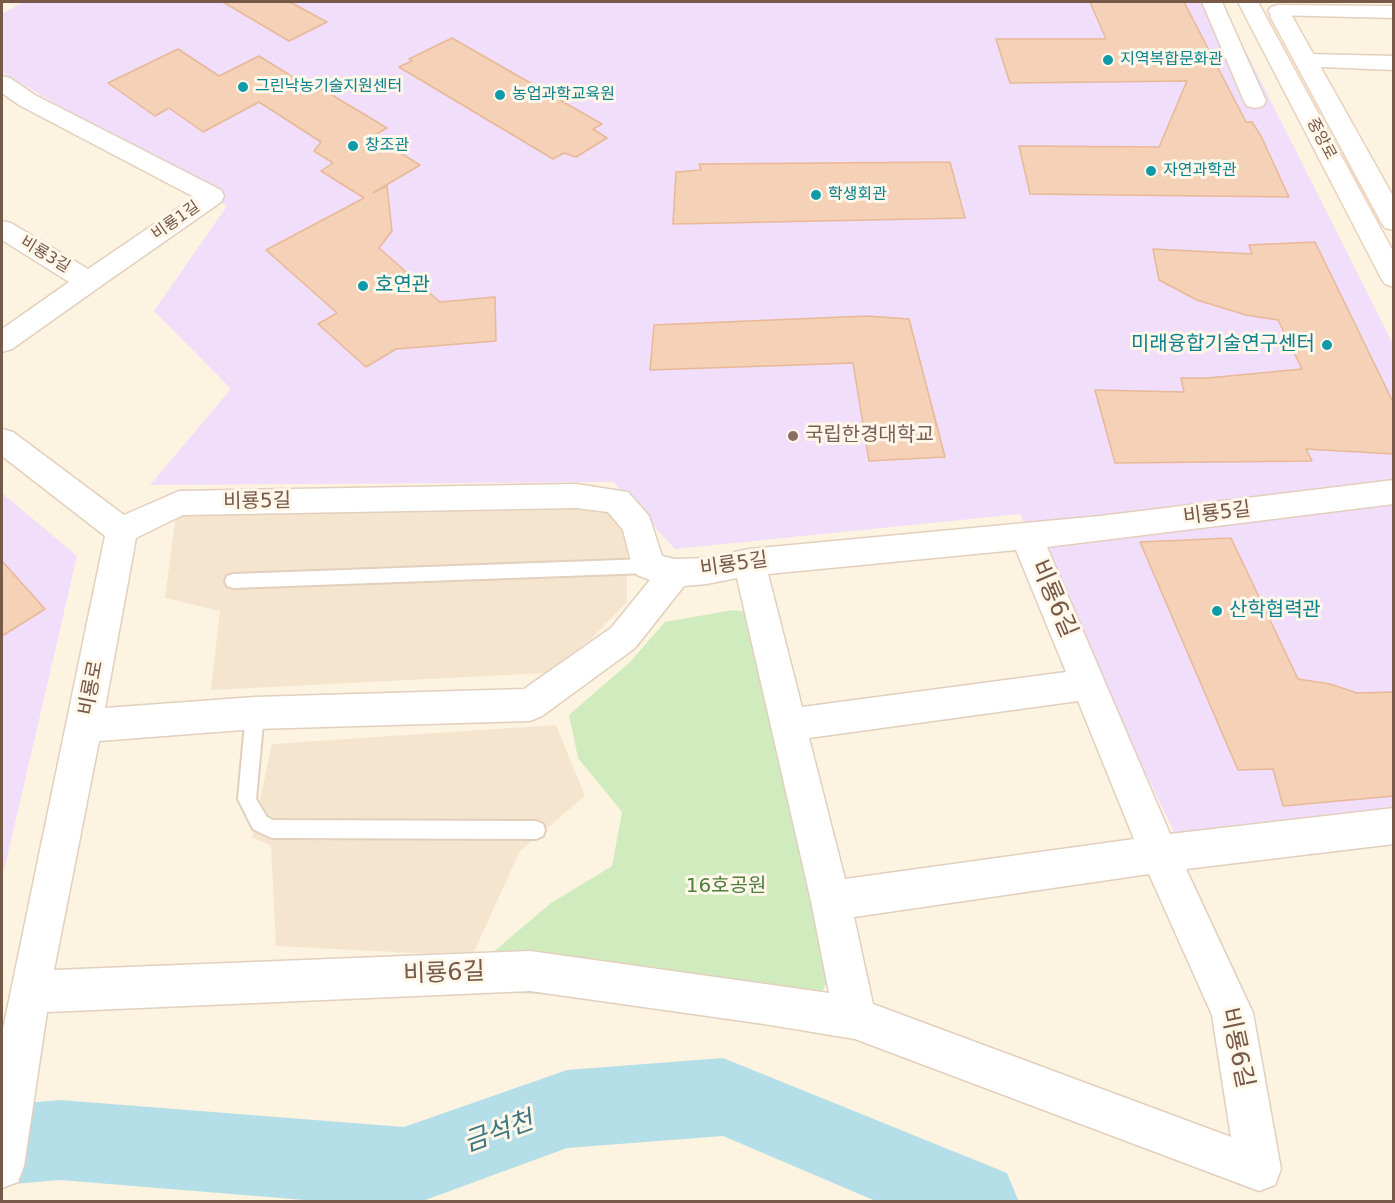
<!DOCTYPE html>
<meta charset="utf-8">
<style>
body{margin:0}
#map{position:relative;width:1395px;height:1203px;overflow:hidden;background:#fdf3e1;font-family:"DejaVu Sans",sans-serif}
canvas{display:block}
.frame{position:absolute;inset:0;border:3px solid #765947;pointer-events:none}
</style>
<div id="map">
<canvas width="1395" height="1203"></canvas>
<div class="frame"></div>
</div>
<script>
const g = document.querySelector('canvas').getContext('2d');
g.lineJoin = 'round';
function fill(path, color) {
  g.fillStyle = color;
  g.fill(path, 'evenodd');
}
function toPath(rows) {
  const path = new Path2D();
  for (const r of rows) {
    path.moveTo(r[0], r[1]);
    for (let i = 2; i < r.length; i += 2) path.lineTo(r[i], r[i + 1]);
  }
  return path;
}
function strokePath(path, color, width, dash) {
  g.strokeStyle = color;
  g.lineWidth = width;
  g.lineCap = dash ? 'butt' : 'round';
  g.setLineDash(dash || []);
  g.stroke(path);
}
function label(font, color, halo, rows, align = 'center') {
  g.font = font + ' "DejaVu Sans","Noto Sans KR",sans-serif';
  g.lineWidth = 6;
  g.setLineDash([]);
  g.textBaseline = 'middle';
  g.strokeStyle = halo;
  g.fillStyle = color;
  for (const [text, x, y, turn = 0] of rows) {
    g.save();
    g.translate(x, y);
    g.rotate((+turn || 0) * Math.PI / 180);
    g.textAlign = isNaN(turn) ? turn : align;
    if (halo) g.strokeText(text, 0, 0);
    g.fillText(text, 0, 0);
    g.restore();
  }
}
fill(toPath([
 [606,509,627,533,627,602,591,639,546,673,211,690,220,611,165,598,176,515],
 [556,725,585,796,520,851,472,956,276,946,271,846,252,837,272,744]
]), '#f5e5cf');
fill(toPath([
 [24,2,1221,2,1393,344,1393,817,1175,834,1020,514,675,549,613,482,150,485,231,389,154,311,227,206,2,72,2,14],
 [2,493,77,556,2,879]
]), '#f0defa');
fill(toPath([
 [733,610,756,613,851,891,853,927,814,1009,480,991,491,954,551,903,612,866,622,812,578,758,569,715,630,662,665,622]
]), '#d0ecbf');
fill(toPath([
 [723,1058,1007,1173,1019,1202,878,1202,723,1136,567,1148,420,1202,329,1202,60,1180,2,1185,2,1105,60,1100,404,1127,567,1070,723,1058]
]), '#b5dfe8');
const building = toPath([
 [223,2,290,2,327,22,289,41,223,2],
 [1090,2,1184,2,1246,122,1252,122,1261,136,1289,197,1030,194,1019,146,1159,147,1187,81,1010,83,996,39,1106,39,1090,2],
 [452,38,602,124,593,129,607,138,576,157,564,153,553,159,399,67,412,61,409,59,452,38],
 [178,49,219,76,259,56,317,92,322,89,387,128,373,136,420,165,373,193,387,186,392,231,379,248,440,302,495,297,496,341,396,349,366,367,318,324,337,313,266,250,364,198,321,171,333,163,314,151,321,142,259,102,203,132,169,108,155,116,108,83,178,49],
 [950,162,965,218,673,224,676,172,701,170,699,164,950,162],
 [1315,242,1394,404,1394,454,1306,449,1312,461,1115,463,1095,390,1184,392,1181,378,1208,378,1302,369,1278,320,1246,315,1197,300,1159,280,1153,249,1252,254,1249,245,1315,242],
 [867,316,909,319,945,457,869,461,853,363,650,370,654,325,867,316],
 [1231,538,1298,679,1330,684,1357,693,1394,692,1394,796,1283,806,1273,769,1238,770,1140,542,1231,538],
 [2,561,45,609,2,636,2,561]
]);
fill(building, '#f4d1b7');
strokePath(building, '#e8b897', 1.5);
const service = toPath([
 [648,559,654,561,656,566,654,571,648,573,233,588,227,586,225,581,227,576,233,574,648,559],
 [255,705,261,707,264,713,256,799,267,817,273,820,536,821,543,824,545,830,543,836,536,839,272,838,265,835,253,829,238,799,246,713,249,707,255,705]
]);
const minor = toPath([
 [1202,2,1222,2,1266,101,1263,106,1255,108,1247,106,1244,101,1202,2],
 [1278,5,1394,6,1394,18,1271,15,1268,11,1271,7,1278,5],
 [1307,54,1394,56,1394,70,1299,66,1296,61,1299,56,1307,54],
 [2,76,10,78,35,95,221,190,224,196,221,202,98,288,12,349,2,352,2,329,69,282,2,240,2,221,11,223,88,269,194,197,19,105,2,93,2,76],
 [2,429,13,432,124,515,179,491,576,484,628,492,649,516,662,556,675,559,707,558,749,549,1100,516,1394,480,1394,504,1047,547,1170,834,1394,808,1394,844,1186,869,1253,1013,1281,1169,1275,1185,1259,1191,855,1039,764,1024,530,991,47,1012,24,1166,18,1182,2,1188,2,1034,105,536,2,456,2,429],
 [576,508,608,512,623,530,632,566,637,575,650,580,611,628,524,689,255,697,105,708,136,538,183,515,576,508],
 [1016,550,1066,672,802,707,768,574,1016,550],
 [737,578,811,901,829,993,530,951,54,970,99,741,255,729,530,721,542,716,635,648,684,586,707,584,737,578],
 [1078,701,1134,839,845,879,809,738,1078,701],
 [1149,874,1212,1015,1231,1137,873,1004,854,917,1149,874]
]);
const secondary = toPath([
 [1238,2,1258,2,1394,253,1394,287,1385,284,1381,278,1238,2],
 [1281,10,1288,12,1292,16,1394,198,1394,230,1385,228,1381,222,1270,16,1274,12,1281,10]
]);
strokePath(service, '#e2cfbd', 4);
strokePath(minor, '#e2cfbd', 3);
strokePath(secondary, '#ead2bc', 3);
fill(service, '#fff');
fill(minor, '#fff');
fill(secondary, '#fff');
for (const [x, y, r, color] of [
 [1108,60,6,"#0f9aa8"],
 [243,87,6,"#0f9aa8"],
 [500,95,6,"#0f9aa8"],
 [353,146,6,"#0f9aa8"],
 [1151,171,6,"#0f9aa8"],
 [816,195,6,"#0f9aa8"],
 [363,286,6,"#0f9aa8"],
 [1327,345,6,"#0f9aa8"],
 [793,436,6,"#8d6e63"],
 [1217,611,6,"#0f9aa8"]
]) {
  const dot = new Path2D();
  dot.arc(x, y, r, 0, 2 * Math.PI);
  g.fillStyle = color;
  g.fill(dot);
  strokePath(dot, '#fff7e9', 2);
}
label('16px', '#0d838f', '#fff7e9', [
 ["지역복합문화관",1120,60],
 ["그린낙농기술지원센터",255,87],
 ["농업과학교육원",512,95],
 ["창조관",365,146],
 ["자연과학관",1163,171],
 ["학생회관",828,195]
], 'left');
label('16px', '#765947', '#fff7e9', [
 ["중앙로",1321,139,62],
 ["비룡1길",176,221,-35],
 ["비룡3길",45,255,31]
]);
label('20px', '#0d838f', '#fff7e9', [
 ["호연관",375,286],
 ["미래융합기술연구센터",1315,345,"right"],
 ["산학협력관",1229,611]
], 'left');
label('20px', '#785e54', '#fff7e9', [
 ["국립한경대학교",805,436]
], 'left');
label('20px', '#765947', '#fff7e9', [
 ["비룡5길",257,502,-1],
 ["비룡5길",1217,514,-7],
 ["비룡5길",734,565,-8],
 ["비룡로",92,688,-79]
]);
label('20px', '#4f7d3e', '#fff7e9', [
 ["16호공원",726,887]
]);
label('24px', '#765947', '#fff7e9', [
 ["비룡6길",1053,599,67],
 ["비룡6길",444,974,-2],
 ["비룡6길",1236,1048,78]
]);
label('italic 26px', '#3c7784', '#fff7e9', [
 ["금석천",499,1133,-20]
]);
</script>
